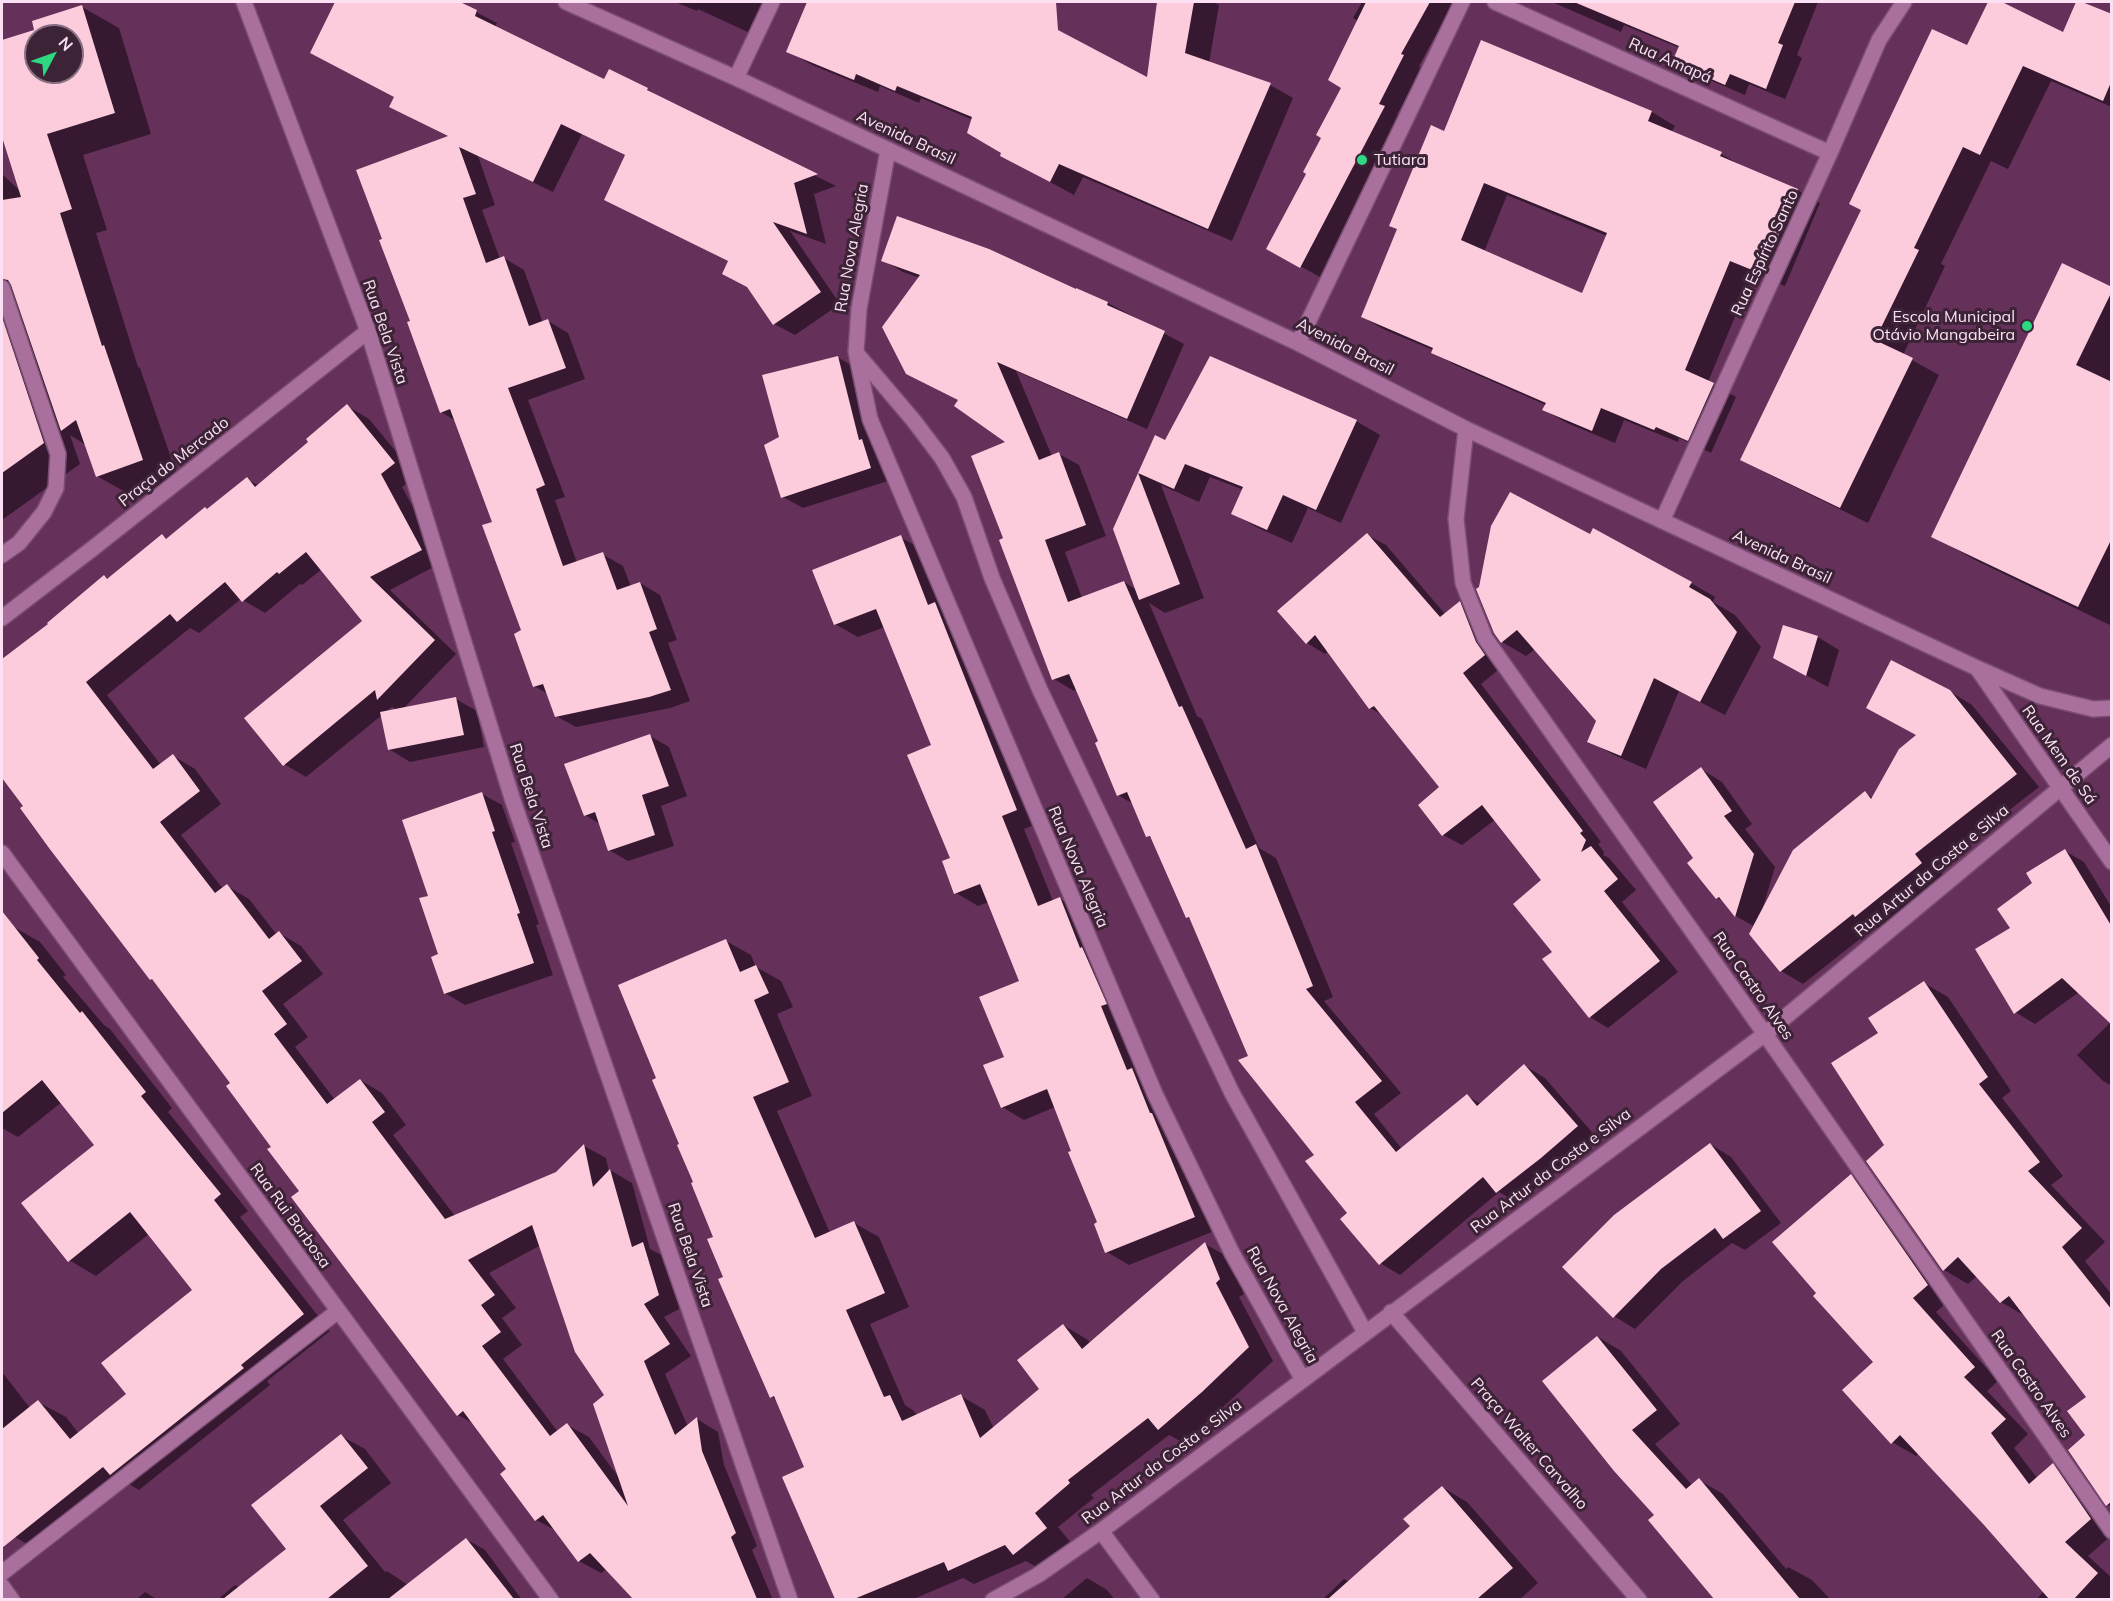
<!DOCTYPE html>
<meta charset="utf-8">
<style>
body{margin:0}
#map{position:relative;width:2113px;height:1601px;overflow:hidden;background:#65305a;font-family:Mulish,sans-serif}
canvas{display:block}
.frame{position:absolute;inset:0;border:3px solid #fce1f5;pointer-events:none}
.north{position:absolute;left:24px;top:24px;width:60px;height:60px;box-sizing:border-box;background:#3c2336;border:2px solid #896f82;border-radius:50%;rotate:49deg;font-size:16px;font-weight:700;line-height:24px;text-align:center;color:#fce1f5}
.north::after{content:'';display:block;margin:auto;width:21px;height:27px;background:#2ed883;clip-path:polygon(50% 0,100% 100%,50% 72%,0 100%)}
</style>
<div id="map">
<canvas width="2113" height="1601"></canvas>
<div class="frame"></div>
<div class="north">N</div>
</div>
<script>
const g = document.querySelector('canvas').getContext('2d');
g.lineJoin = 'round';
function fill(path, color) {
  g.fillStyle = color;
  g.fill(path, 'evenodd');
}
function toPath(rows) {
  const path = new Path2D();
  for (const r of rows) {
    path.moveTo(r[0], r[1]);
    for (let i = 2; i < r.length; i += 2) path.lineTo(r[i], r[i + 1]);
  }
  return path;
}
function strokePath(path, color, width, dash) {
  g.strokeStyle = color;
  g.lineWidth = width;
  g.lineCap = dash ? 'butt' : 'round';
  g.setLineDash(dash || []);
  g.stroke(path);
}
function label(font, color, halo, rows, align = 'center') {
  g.font = font + ' Mulish,sans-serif';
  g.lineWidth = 6;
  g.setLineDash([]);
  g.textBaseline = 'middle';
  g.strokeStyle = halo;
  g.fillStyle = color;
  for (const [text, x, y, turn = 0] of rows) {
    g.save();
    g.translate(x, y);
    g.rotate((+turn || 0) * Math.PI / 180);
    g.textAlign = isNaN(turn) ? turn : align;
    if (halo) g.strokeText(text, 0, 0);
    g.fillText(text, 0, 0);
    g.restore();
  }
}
fill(toPath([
 [337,2,457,2,497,23,495,27,605,81,647,89,667,102,836,186,814,194,826,244,790,231,840,304,795,335,774,324,729,262,606,199,626,156,582,134,553,192,478,156,495,205,482,210,500,259,504,258,524,270,543,323,548,321,568,333,585,379,528,400,565,497,555,500,577,563,602,554,623,566,631,587,640,583,660,595,677,640,668,643,690,701,670,708,576,727,556,716,548,694,534,686,523,631,494,523,456,421,441,412,412,322,449,137,391,107,396,97,312,52],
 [675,2,768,2,752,34,698,9,697,11],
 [809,2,1035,2,1044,92,1148,79,1159,2,1213,2,1219,5,1209,63,1270,85,1293,98,1232,241,1083,177,1074,195,1002,156,1003,152,973,120,921,98,919,103,880,86,878,92,812,65,788,51],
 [1362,2,1454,2,1419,66,1422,68,1397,115,1404,119,1320,277,1287,259,1308,173,1343,87,1358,21,1353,18],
 [1552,2,1818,2,1797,55,1802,58,1785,99,1749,84,1745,95,1693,73,1674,62,1680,48,1624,25,1621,32],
 [1990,2,1998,2,2064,34,2077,2,2112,16,2112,107,2051,81,2008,169,1991,161,1941,264,1945,266,1903,355,1939,375,1868,523,1770,475,1742,459,1968,48],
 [82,7,119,28,151,134,83,155,107,230,96,233,138,367,140,368,179,481,134,497,97,476,86,445,70,435,80,464,2,520,2,174,20,191,2,132,2,42,36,31],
 [36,36,72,36,72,72,36,72],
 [1482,42,1652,112,1675,126,1671,133,1721,154,1744,167,1797,190,1820,203,1785,286,1753,273,1708,382,1736,397,1711,453,1679,438,1678,442,1624,420,1615,443,1567,423,1544,410,1546,405,1455,365,1433,352,1433,350,1385,330,1362,317,1445,133],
 [1507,195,1607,236,1583,295,1484,252],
 [883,260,1077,290,1108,303,1184,344,1147,429,1016,371,1052,456,1059,454,1079,465,1106,536,1065,552,1082,598,1124,582,1137,590,1114,529,1156,437,1166,442,1356,421,1380,435,1341,523,1308,508,1292,543,1258,528,1233,514,1244,490,1210,477,1199,502,1161,485,1204,598,1165,613,1149,603,1197,716,1202,719,1259,848,1276,858,1333,997,1324,1001,1401,1093,1374,1114,1402,1149,1467,1096,1481,1104,1525,1066,1545,1078,1597,1138,1518,1203,1499,1192,1400,1275,1380,1263,1316,1155,1250,1056,1192,920,1187,917,1154,840,1148,836,1133,804,1118,795,1100,742,1077,689,1074,691,1054,679,1005,539,1008,443,960,401,920,278,903,272],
 [2112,288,2112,626,1975,560,1933,536],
 [837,357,858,369,891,480,803,508,783,497,781,438],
 [347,406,369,419,416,476,402,487,443,562,390,590,456,654,402,710,456,699,477,711,484,747,410,762,389,749,382,715,306,777,284,764,364,622,322,569,302,585,300,584,265,613,241,599,199,633,190,628,107,695,161,765,173,756,195,769,221,804,181,835,223,889,227,886,249,899,277,935,279,933,301,946,323,974,283,1004,308,1037,295,1047,335,1100,360,1080,382,1093,406,1125,393,1135,455,1216,557,1174,584,1146,606,1158,609,1172,610,1170,632,1183,650,1249,665,1257,681,1308,664,1317,691,1356,665,1374,688,1427,697,1419,718,1432,724,1465,757,1546,752,1550,773,1600,635,1600,607,1569,601,1573,579,1561,557,1531,536,1520,508,1470,476,1425,458,1415,301,1191,232,1084,157,982,151,979,2,776,2,661,50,624,104,577,108,580,162,536,168,539,247,479,259,486,310,442],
 [392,707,398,710,384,713],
 [541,1245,606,1396,619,1478,589,1437,567,1425,558,1432,503,1359,522,1345,502,1318,516,1308,489,1273],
 [1367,535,1386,545,1445,614,1460,603,1478,614,1503,666,1481,684,1601,842,1598,844,1604,852,1603,855,1609,858,1636,890,1622,902,1678,972,1608,1028,1590,1017,1554,952,1544,881,1496,819,1462,845,1443,835,1441,787,1384,716,1370,708,1328,651,1325,654,1307,643],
 [1590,536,1691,583,1715,597,1713,602,1735,615,1761,647,1725,715,1679,691,1646,769,1614,755,1589,741,1598,720,1535,649,1526,656,1502,642],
 [900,537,923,550,1039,823,1024,829,1053,901,1060,899,1082,912,1217,1230,1129,1265,1107,1252,1099,1223,1055,1107,1024,1120,1002,1107,1006,1058,1021,982,989,902,978,906,956,893,933,746,885,627,858,637,835,624],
 [1784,627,1818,637,1839,650,1828,687,1796,670],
 [1949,691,1972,705,2039,787,1936,867,1944,876,1878,928,1875,927,1803,984,1781,971,1755,927,1736,916,1726,903,1717,898,1695,859,1701,769,1722,782,1752,824,1745,829,1775,867,1763,907,1764,908,1865,793,1873,798],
 [650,736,669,747,687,796,661,806,674,846,628,861,609,850,600,824,585,815],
 [482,794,502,805,515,842,511,843,539,924,536,925,553,975,465,1005,445,993,429,896],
 [2065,851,2084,862,2112,908,2112,1086,2103,1081,2077,1055,2111,1022,2079,992,2035,1024,2015,1012,2013,928,2034,884],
 [12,926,40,942,66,975,63,977,104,1025,110,1029,172,1108,168,1112,248,1211,240,1217,330,1331,267,1381,270,1385,139,1490,129,1484,42,1553,15,1537,2,1520,2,1372,30,1408,38,1402,66,1417,79,1434,128,1395,194,1290,149,1234,96,1276,69,1260,96,1145,62,1102,18,1137,2,1128,2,934],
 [726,941,751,955,756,967,781,981,793,1007,777,1014,812,1096,777,1111,830,1233,854,1223,879,1237,909,1307,870,1324,905,1405,914,1411,917,1416,961,1396,985,1410,994,1429,1041,1389,1063,1325,1088,1340,1091,1344,1205,1244,1230,1258,1244,1294,1239,1297,1273,1361,1184,1443,1169,1435,1091,1495,1094,1498,1058,1527,1071,1543,1038,1568,1026,1561,974,1584,963,1578,911,1600,836,1600,784,1478,806,1468,777,1400,771,1397,725,1278,715,1237,658,1079],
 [1924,983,1948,997,2011,1091,2002,1098,2063,1176,2051,1185,2105,1242,2085,1261,2112,1295,2112,1507,2107,1504,2087,1435,2088,1398,2025,1316,2001,1302,1977,1276,1968,1284,1944,1270,1868,1161,1886,1145,1880,1033],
 [1710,1144,1731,1157,1781,1223,1745,1250,1732,1243,1683,1281,1635,1329,1614,1316],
 [1851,1176,1875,1189,1951,1299,1936,1312,1998,1381,1987,1391,2028,1434,2014,1448,2038,1479,2053,1465,2077,1479,2112,1535,2088,1556,2112,1578,2112,1600,2036,1600,2044,1591,1919,1453,1916,1456,1892,1442,1875,1362,1818,1293],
 [1598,1337,1621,1351,1680,1424,1655,1444,1692,1485,1699,1480,1723,1494,1786,1569,1788,1567,1812,1580,1831,1600,1716,1600,1650,1521,1656,1516],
 [341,1436,365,1449,391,1483,343,1520,385,1572,387,1571,408,1585,466,1539,485,1550,522,1600,217,1600,235,1585,240,1588,288,1549],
 [1442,1487,1467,1502,1538,1583,1519,1600,1322,1600,1344,1579,1350,1582,1412,1527],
 [1087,1578,1107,1590,1115,1600,1061,1600],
 [145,1592,158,1600,136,1600]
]), '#0007');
fill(toPath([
 [335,2,460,2,477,10,475,16,604,79,609,69,648,88,647,90,818,174,794,183,807,234,773,222,821,292,773,325,747,287,722,274,728,261,604,200,625,155,561,124,533,182,459,147,476,194,463,198,486,263,504,256,529,326,548,319,566,368,508,388,545,485,536,489,563,566,603,552,617,590,640,582,657,629,649,632,671,690,649,697,555,717,543,684,533,687,514,634,521,630,482,525,492,522,450,409,440,413,407,322,410,321,379,240,382,239,356,170,448,136,389,107,394,97,310,53],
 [807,2,1056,2,1058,30,1147,77,1157,2,1194,2,1185,53,1271,83,1208,229,1059,164,1050,182,1000,156,1001,153,967,133,972,117,897,86,895,91,856,74,854,80,786,52],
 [1366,2,1430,2,1401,54,1404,55,1379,104,1385,106,1300,268,1266,249,1306,174,1303,172,1321,138,1316,135,1341,88,1328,80],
 [1574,2,1795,2,1778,43,1783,45,1766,89,1730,74,1725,85,1672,62,1679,46],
 [1988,2,2002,2,2063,32,2076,2,2082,2,2112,14,2112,80,2103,101,2023,66,1980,155,1963,147,1914,248,1919,250,1875,340,1913,358,1840,508,1740,460,1861,210,1849,204,1932,29,1967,45],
 [82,5,115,113,47,134,72,209,60,213,102,346,104,345,143,460,96,477,76,420,61,431,11,285,8,280,2,279,2,200,21,197,2,137,2,40,34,30,32,21],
 [36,36,72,36,72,72,36,72],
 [1481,40,1652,111,1648,121,1722,152,1720,156,1798,189,1762,274,1730,261,1685,370,1714,383,1688,441,1656,427,1654,430,1601,408,1592,431,1542,410,1546,403,1431,353,1433,348,1361,317,1397,229,1389,226,1431,125,1444,131],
 [1484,183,1607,233,1582,293,1461,240],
 [897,216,989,249,1076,289,1076,288,1108,302,1107,305,1165,331,1127,419,997,362,1039,460,1059,452,1086,525,1045,540,1068,602,1124,581,1179,707,1182,706,1246,849,1256,844,1313,986,1306,989,1382,1081,1355,1102,1396,1152,1467,1094,1477,1106,1524,1064,1578,1126,1541,1158,1496,1193,1483,1177,1379,1265,1340,1219,1347,1213,1305,1161,1314,1155,1238,1060,1248,1056,1189,917,1186,918,1150,836,1146,837,1127,792,1117,796,1095,743,1098,741,1069,674,1052,680,999,540,1003,538,971,456,1005,442,954,406,958,400,906,374,882,327,920,275,881,261],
 [2062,263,2112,287,2112,291,2076,365,2112,382,2112,538,2078,607,1931,537],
 [2,317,44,443,2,473],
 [838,356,859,440,862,439,871,468,781,498,764,445,779,437,762,375],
 [1210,356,1357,420,1316,510,1283,495,1267,530,1231,514,1243,487,1185,464,1174,489,1138,473,1180,584,1139,600,1113,529,1155,435,1165,440],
 [347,404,395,463,381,474,422,550,370,577,435,640,377,700,375,690,283,766,244,718,362,621,306,552,279,574,277,572,242,602,225,582,177,622,170,614,86,682,153,769,173,754,200,791,160,822,215,893,227,884,269,939,279,931,302,961,262,991,287,1024,274,1034,327,1104,360,1079,385,1112,372,1122,445,1219,556,1172,584,1144,593,1187,610,1169,632,1247,643,1242,659,1295,644,1304,670,1344,644,1361,675,1435,697,1417,702,1451,736,1533,731,1537,757,1599,633,1599,590,1553,578,1562,543,1515,535,1521,500,1474,506,1469,463,1411,457,1416,291,1197,299,1191,267,1149,271,1147,226,1086,230,1083,152,979,150,980,49,848,20,808,23,806,2,778,2,659,48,624,47,623,104,575,107,579,162,534,166,539,205,507,207,509,247,477,255,487,308,442,306,439],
 [532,1225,575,1352,604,1395,593,1404,628,1506,567,1423,550,1436,482,1346,501,1332,481,1305,495,1295,468,1260],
 [1510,492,1590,534,1593,528,1692,582,1689,587,1710,599,1737,632,1700,702,1654,678,1621,756,1587,742,1596,721,1517,630,1501,643,1494,633,1476,589,1479,587,1491,526],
 [1367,533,1440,617,1460,601,1476,642,1485,655,1463,673,1583,831,1580,833,1586,840,1581,852,1591,846,1618,879,1604,891,1660,961,1589,1018,1542,959,1552,952,1513,904,1541,880,1482,805,1442,836,1418,805,1439,787,1374,706,1369,709,1315,635,1306,644,1277,611],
 [901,535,928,605,935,602,1017,810,1002,816,1038,906,1060,897,1080,948,1082,947,1107,1004,1101,1006,1127,1070,1132,1068,1150,1113,1152,1113,1195,1217,1105,1253,1094,1224,1097,1222,1068,1152,1071,1151,1047,1089,1001,1108,983,1065,1004,1057,979,997,1019,981,980,884,954,894,942,861,950,858,907,755,931,745,876,609,834,625,812,570],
 [1783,625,1818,636,1806,676,1773,658],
 [1891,660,1950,690,2017,774,1915,854,1922,863,1855,917,1853,914,1780,972,1749,934,1793,850,1865,791,1871,799,1899,749,1916,735,1866,708],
 [456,697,464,735,388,750,380,712],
 [650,734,669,786,642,795,655,835,608,851,595,812,584,816,564,764],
 [1701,767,1732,811,1724,816,1754,854,1735,917,1719,897,1716,899,1687,863,1693,858,1653,802],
 [482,792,495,831,492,832,520,913,517,914,534,963,444,994,431,957,438,954,419,898,428,896,402,820],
 [2065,849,2112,927,2112,1025,2062,978,2014,1014,1975,949,2010,928,1997,909,2032,883,2026,873],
 [2,911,39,958,37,960,80,1013,82,1011,146,1092,141,1096,221,1194,214,1200,304,1314,241,1365,244,1368,110,1475,103,1467,2,1548,2,1429,38,1400,70,1439,126,1394,101,1363,192,1290,130,1212,68,1262,21,1203,94,1145,42,1080,2,1113],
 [726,939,740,972,756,965,769,993,754,1000,789,1082,753,1097,815,1238,854,1221,885,1293,846,1310,884,1397,890,1395,902,1421,961,1394,980,1438,1039,1389,1017,1360,1063,1324,1082,1349,1205,1242,1220,1279,1216,1283,1249,1347,1202,1392,1158,1430,1148,1418,1068,1480,1070,1483,1035,1513,1047,1528,1013,1555,1005,1545,948,1571,944,1562,854,1599,835,1599,782,1477,804,1467,774,1396,770,1398,718,1279,723,1277,707,1239,713,1237,691,1183,693,1182,677,1145,679,1144,652,1080,656,1078,618,985],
 [1924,981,1988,1077,1979,1084,2040,1162,2028,1171,2082,1228,2062,1247,2112,1310,2112,1501,2106,1506,2068,1450,2085,1435,2067,1411,2086,1397,2009,1296,2000,1303,1958,1257,1943,1271,1866,1161,1884,1145,1831,1063,1878,1033,1868,1018],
 [1710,1143,1761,1211,1723,1239,1715,1228,1661,1269,1613,1318,1562,1267,1614,1215],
 [1851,1174,1928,1285,1913,1298,1975,1367,1964,1377,2006,1419,1991,1433,2029,1484,2053,1463,2091,1519,2065,1542,2098,1573,2074,1599,2049,1599,1984,1525,1900,1435,1891,1444,1842,1390,1873,1362,1813,1296,1816,1293,1772,1242],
 [1597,1336,1657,1410,1632,1430,1686,1489,1699,1478,1800,1599,1714,1599,1648,1520,1654,1515,1614,1471,1542,1381],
 [341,1434,368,1468,320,1506,368,1566,327,1599,223,1599,286,1549,251,1505],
 [1442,1486,1513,1568,1477,1599,1328,1599,1410,1526,1403,1519],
 [466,1538,514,1599,388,1599]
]), '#fcccdd');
const minor = toPath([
 [244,2,368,331,512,798,790,1600],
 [566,2,736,78,1298,343,1466,429,1977,668,2040,696,2093,709,2112,708],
 [1495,2,1830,153],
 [736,78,772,2],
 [888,150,859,309,856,352,870,419,1155,1094,1232,1253,1303,1380],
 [2,288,58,454,56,488,44,512,19,543,2,555],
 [1298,343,1462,2],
 [858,355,914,421,942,458,964,497,992,578,1040,690,1232,1093,1365,1332],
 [1466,429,1456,519,1463,583,1485,638,1765,1034,2112,1531],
 [1662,521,1830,153,1879,40,1904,2],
 [2,618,92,549,368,331],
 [1977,668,2112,862],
 [2,853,551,1600],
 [1391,1312,1639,1600],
 [1101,1531,1152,1600],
 [2,1573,338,1311],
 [2,1586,12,1600],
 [993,1600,1038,1575,1101,1531,1765,1034,2112,745]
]);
strokePath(minor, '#7a4e72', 18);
strokePath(minor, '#aa709d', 15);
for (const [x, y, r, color] of [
 [1362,160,6,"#2ed883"],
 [2027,326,6,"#2ed883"]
]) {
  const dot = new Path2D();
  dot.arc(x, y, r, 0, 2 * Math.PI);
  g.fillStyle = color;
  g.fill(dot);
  strokePath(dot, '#3c2336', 2);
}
label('16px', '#fce1f5', '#3c2336', [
 ["Rua Amapá",1670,61,24],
 ["Avenida Brasil",906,138,25],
 ["Rua Nova Alegria",852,248,-80],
 ["Rua Espírito Santo",1765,253,-65],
 ["Rua Bela Vista",385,332,71],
 ["Avenida Brasil",1345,347,27],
 ["Praça do Mercado",174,462,-38],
 ["Avenida Brasil",1782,557,25],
 ["Rua Mem de Sá",2059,755,55],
 ["Rua Bela Vista",531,796,72],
 ["Rua Nova Alegria",1078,867,67],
 ["Rua Artur da Costa e Silva",1932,871,-40],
 ["Rua Castro Alves",1753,986,55],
 ["Rua Artur da Costa e Silva",1551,1171,-37],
 ["Rua Rui Barbosa",290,1216,54],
 ["Rua Bela Vista",690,1255,71],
 ["Rua Nova Alegria",1282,1305,61],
 ["Rua Castro Alves",2031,1384,55],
 ["Praça Walter Carvalho",1529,1444,49],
 ["Rua Artur da Costa e Silva",1162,1462,-37]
]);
label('16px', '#fce1f5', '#3c2336', [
 ["Tutiara",1374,160],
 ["Escola Municipal",2015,317,"right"],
 ["Otávio Mangabeira",2015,335,"right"]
], 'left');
</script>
